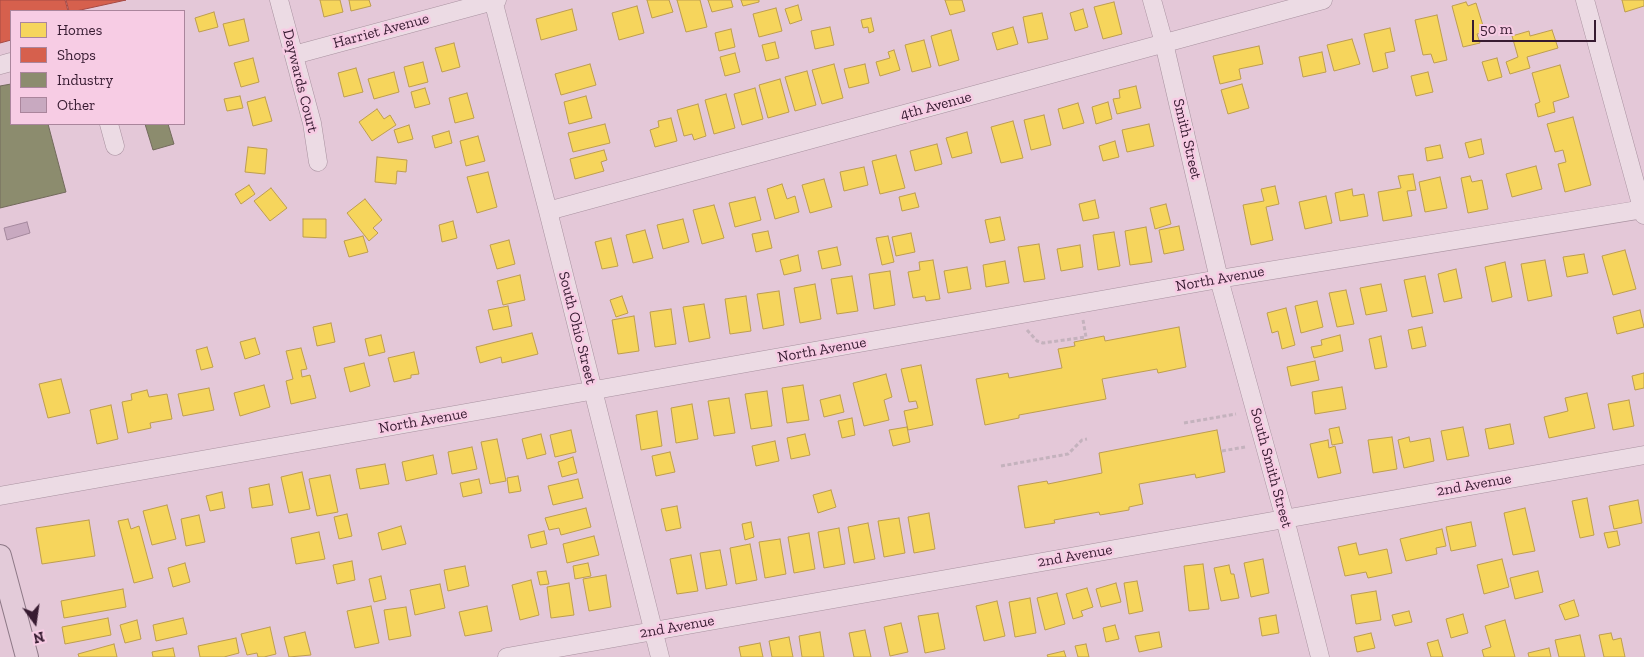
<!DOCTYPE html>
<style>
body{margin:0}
#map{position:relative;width:1644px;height:657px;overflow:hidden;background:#e4c8d8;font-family:"Zilla Slab",serif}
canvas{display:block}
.legend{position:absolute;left:10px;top:10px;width:175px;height:115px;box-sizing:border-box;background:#f7cce4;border:1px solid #aa859c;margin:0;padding:6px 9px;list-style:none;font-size:15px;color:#371b31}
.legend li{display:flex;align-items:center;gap:10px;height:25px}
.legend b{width:25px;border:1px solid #aa859c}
.north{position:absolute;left:10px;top:597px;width:50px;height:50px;-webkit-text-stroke:4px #f7cce4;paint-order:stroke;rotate:166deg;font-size:14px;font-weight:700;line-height:20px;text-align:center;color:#371b31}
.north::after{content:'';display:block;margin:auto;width:18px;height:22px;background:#371b31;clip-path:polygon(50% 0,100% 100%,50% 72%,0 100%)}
.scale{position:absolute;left:1472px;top:20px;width:124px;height:22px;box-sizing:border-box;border:2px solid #371b31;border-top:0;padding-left:6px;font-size:15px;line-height:18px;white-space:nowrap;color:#371b31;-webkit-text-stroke:4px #f7cce4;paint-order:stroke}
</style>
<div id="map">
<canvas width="1644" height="657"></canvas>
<ul class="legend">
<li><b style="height:14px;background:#f6d55c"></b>Homes</li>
<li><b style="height:14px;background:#d6604d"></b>Shops</li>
<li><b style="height:14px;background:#8c8c6e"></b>Industry</li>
<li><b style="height:14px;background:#c8a9c0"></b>Other</li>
</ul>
<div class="north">N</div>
<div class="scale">50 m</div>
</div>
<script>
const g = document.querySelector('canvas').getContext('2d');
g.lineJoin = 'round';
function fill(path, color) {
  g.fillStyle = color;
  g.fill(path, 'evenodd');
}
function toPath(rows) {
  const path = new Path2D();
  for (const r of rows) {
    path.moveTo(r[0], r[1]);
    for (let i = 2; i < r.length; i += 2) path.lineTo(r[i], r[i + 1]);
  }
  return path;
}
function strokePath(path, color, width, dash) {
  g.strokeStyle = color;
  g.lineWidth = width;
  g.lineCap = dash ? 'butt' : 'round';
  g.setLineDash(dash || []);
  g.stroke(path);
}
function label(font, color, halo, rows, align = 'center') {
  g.font = font + ' "Zilla Slab",serif';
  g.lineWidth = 5;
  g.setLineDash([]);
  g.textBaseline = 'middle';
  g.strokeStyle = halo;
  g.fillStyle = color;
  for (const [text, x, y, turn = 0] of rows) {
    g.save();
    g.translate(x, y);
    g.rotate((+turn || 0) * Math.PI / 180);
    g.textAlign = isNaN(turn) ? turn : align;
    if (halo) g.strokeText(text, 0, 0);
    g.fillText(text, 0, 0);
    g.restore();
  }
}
const homes = toPath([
 [320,0,340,0,343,12,324,17,320,0],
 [349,0,369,0,371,6,351,11,349,0],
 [647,0,669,0,673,12,652,18,647,0],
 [677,0,700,0,707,27,686,32,677,0],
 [708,0,731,0,733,7,712,12,708,0],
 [741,0,759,0,759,2,743,6,741,0],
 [945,0,962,0,965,11,950,15,945,0],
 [1622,0,1644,0,1644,6,1625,12,1622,0],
 [1114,2,1122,34,1103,39,1094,7,1114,2],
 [1466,2,1468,6,1476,3,1485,32,1477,34,1480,43,1463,47,1452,6,1466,2],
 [798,5,802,20,790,24,785,9,798,5],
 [637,6,644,33,619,40,612,13,637,6],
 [776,8,782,31,759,37,753,14,776,8],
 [572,9,577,30,541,40,536,19,572,9],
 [1083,9,1088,27,1075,31,1070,13,1083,9],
 [214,12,218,27,199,32,195,18,214,12],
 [1042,13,1048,39,1028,43,1023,17,1042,13],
 [1437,15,1447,60,1434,63,1431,54,1423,55,1415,20,1437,15],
 [871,18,874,31,869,33,868,27,863,28,861,20,871,18],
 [244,19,249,41,229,46,223,24,244,19],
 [830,27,834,45,815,49,811,31,830,27],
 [1013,27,1018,44,997,50,992,33,1013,27],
 [1390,28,1395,51,1385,53,1388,68,1373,72,1364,34,1390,28],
 [731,29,735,47,719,51,715,33,731,29],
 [951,30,959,60,939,66,931,36,951,30],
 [1552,30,1558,48,1527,57,1530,68,1510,74,1506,62,1518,57,1512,36,1529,31,1530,36,1552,30],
 [1352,39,1360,64,1334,71,1327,45,1352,39],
 [924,40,931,67,912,72,905,45,924,40],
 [775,42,779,58,766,61,762,45,775,42],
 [454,43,460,67,442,72,435,48,454,43],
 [1259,46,1263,64,1239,69,1241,79,1220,84,1213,56,1259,46],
 [894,50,900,70,880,76,876,62,890,58,888,52,894,50],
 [1322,52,1326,72,1303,77,1299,57,1322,52],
 [735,53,740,72,725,76,720,57,735,53],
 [253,58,259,82,241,87,234,63,253,58],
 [1497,58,1502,77,1488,81,1482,62,1497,58],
 [423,62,428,82,409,87,404,67,423,62],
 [590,64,596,85,561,95,555,74,590,64],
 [834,64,843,98,822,104,812,70,834,64],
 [865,64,869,83,849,88,844,69,865,64],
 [1560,65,1569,97,1553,102,1555,112,1538,117,1535,104,1540,102,1532,73,1560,65],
 [356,68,363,92,344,97,338,73,356,68],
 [807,71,816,105,795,111,785,77,807,71],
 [394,72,399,92,374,99,368,79,394,72],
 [1428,72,1433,92,1416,96,1411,76,1428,72],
 [780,79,789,112,768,118,759,85,780,79],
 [1242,84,1249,108,1228,114,1221,90,1242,84],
 [1136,86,1141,108,1117,114,1113,99,1120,98,1119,90,1136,86],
 [425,88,430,104,415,108,411,92,425,88],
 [755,88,763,119,742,125,734,94,755,88],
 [467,93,474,118,455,123,449,98,467,93],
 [726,94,735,128,714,134,705,100,726,94],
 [240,96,243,108,227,111,224,99,240,96],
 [586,96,592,118,569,124,564,102,586,96],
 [265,97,272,121,253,126,247,102,265,97],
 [1108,102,1112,119,1096,124,1092,107,1108,102],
 [1078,103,1084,123,1063,129,1058,109,1078,103],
 [698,104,706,136,694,140,692,134,684,136,677,110,698,104],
 [377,109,384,119,390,115,396,125,372,141,359,122,377,109],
 [1044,115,1051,145,1031,150,1024,120,1044,115],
 [1573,117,1591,185,1565,192,1558,164,1566,162,1563,150,1555,152,1547,124,1573,117],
 [671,118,677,141,655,147,650,130,659,127,658,121,671,118],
 [1013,121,1023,158,1001,163,991,127,1013,121],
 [605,124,610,143,573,152,568,133,605,124],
 [1149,124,1154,146,1127,152,1122,130,1149,124],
 [409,125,413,139,398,143,394,130,409,125],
 [449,131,452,143,435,148,432,136,449,131],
 [967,132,972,153,952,158,946,138,967,132],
 [478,136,485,161,466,166,460,141,478,136],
 [1481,139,1484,154,1469,158,1465,143,1481,139],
 [1115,141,1119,157,1103,161,1099,146,1115,141],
 [937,144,942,164,915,171,910,151,937,144],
 [1440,145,1443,158,1427,161,1425,148,1440,145],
 [248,147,267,149,265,174,245,172,248,147],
 [604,150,607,160,601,162,604,171,575,179,570,159,604,150],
 [896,155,905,188,880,194,872,161,896,155],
 [377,157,407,160,406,172,397,171,396,184,375,182,377,157],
 [1536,166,1542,189,1512,197,1506,174,1536,166],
 [864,167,868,185,844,191,840,172,864,167],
 [488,172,497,207,477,213,467,177,488,172],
 [1413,174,1416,190,1407,191,1412,216,1383,221,1378,192,1401,188,1398,176,1413,174],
 [1470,176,1472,182,1482,180,1488,209,1468,213,1461,178,1470,176],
 [1440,177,1447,208,1425,212,1419,182,1440,177],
 [824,179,832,207,810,213,802,185,824,179],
 [782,184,787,199,795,196,799,212,775,219,767,189,782,184],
 [249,185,255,194,241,204,235,194,249,185],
 [1275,186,1279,204,1266,207,1273,240,1251,245,1243,205,1264,201,1261,189,1275,186],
 [271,188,287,208,270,221,254,201,271,188],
 [1352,189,1353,196,1364,194,1368,216,1340,221,1335,193,1352,189],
 [915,193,919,207,902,211,899,197,915,193],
 [1326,196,1332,223,1305,229,1299,202,1326,196],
 [755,197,761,220,735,227,729,203,755,197],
 [365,199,382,220,373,228,378,233,369,241,347,213,365,199],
 [1095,200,1099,218,1083,221,1079,204,1095,200],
 [1166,204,1171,224,1155,229,1150,208,1166,204],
 [714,205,724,238,702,244,693,210,714,205],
 [1000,217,1005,240,990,243,985,220,1000,217],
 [303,219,326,219,326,238,303,237,303,219],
 [683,219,689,242,663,249,657,225,683,219],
 [453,221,457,238,442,242,439,225,453,221],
 [1179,226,1184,250,1164,254,1159,230,1179,226],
 [1146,227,1152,262,1130,265,1125,231,1146,227],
 [645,230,653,258,633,263,626,235,645,230],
 [768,231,772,248,756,252,752,234,768,231],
 [1114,232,1120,266,1098,270,1093,235,1114,232],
 [911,233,915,252,896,256,892,237,911,233],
 [363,236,368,252,349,257,344,241,363,236],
 [888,236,894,262,882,265,876,238,888,236],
 [611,238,618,266,602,269,595,242,611,238],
 [509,240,515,264,497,269,490,245,509,240],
 [1039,244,1045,279,1024,282,1018,247,1039,244],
 [1080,245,1083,267,1061,271,1057,249,1080,245],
 [837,247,841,265,822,269,818,251,837,247],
 [1625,250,1636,289,1613,295,1602,256,1625,250],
 [1584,254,1588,273,1567,277,1563,257,1584,254],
 [798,255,801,271,784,275,780,260,798,255],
 [933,260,940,299,926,301,925,296,913,298,908,272,920,270,919,262,933,260],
 [1545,260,1552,296,1528,301,1521,264,1545,260],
 [1005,261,1009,283,986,287,983,265,1005,261],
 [1505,262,1512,297,1492,302,1485,267,1505,262],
 [967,267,971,289,948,293,944,271,967,267],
 [1456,269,1462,298,1444,302,1438,274,1456,269],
 [890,271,895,305,874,309,869,274,890,271],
 [520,275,525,300,503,305,497,281,520,275],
 [852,276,858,311,837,314,831,279,852,276],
 [1425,276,1433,313,1412,317,1404,280,1425,276],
 [815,284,821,319,800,323,794,288,815,284],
 [1381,284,1387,311,1366,315,1360,288,1381,284],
 [1346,290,1354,324,1337,327,1329,293,1346,290],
 [779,291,784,325,763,329,757,294,779,291],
 [622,296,628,313,616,317,610,300,622,296],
 [746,296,751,331,730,334,725,299,746,296],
 [1317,301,1323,327,1301,333,1295,306,1317,301],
 [704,304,710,338,689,342,683,307,704,304],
 [508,306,512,326,493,330,488,310,508,306],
 [1286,308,1295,345,1282,349,1278,331,1272,333,1267,313,1286,308],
 [671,309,676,344,655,347,650,312,671,309],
 [1640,310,1644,327,1617,334,1613,317,1640,310],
 [634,316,639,351,618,354,612,320,634,316],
 [331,323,335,342,317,346,313,327,331,323],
 [1179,327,1186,367,1158,373,1157,369,1102,379,1106,399,1019,415,1019,418,985,425,976,379,1008,373,1009,378,1062,368,1058,349,1075,346,1074,342,1104,336,1105,341,1179,327],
 [1422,327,1426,346,1412,349,1408,330,1422,327],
 [532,333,538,354,502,363,501,357,480,363,476,347,532,333],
 [381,335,385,352,369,356,365,339,381,335],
 [1340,335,1343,351,1314,358,1311,347,1322,345,1321,340,1340,335],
 [1381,336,1387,367,1375,369,1369,339,1381,336],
 [255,338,260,354,245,359,240,342,255,338],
 [207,347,213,367,201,370,196,350,207,347],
 [301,348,307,369,301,370,302,377,310,375,316,398,291,404,286,381,293,379,286,351,301,348],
 [414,352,419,374,411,375,411,378,394,382,388,358,414,352],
 [1315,361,1319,380,1291,386,1287,367,1315,361],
 [364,363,370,386,350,392,344,368,364,363],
 [921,365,933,425,908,430,904,411,918,408,916,401,909,402,901,369,921,365],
 [1644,373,1644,388,1635,390,1632,376,1644,373],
 [886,374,892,397,884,400,889,420,864,426,853,383,886,374],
 [61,379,70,413,48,418,39,384,61,379],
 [264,385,270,407,240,416,234,393,264,385],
 [803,385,809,420,787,423,782,388,803,385],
 [1342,387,1346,409,1315,414,1312,392,1342,387],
 [209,388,214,410,183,416,178,394,209,388],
 [147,390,149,397,167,394,172,419,150,423,151,428,128,433,122,402,132,400,131,394,147,390],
 [767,391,772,426,751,429,745,394,767,391],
 [1587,393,1595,428,1549,438,1544,417,1568,411,1565,398,1587,393],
 [840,395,844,412,824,417,820,400,840,395],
 [729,398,735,433,714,436,708,401,729,398],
 [1629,400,1634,426,1613,430,1608,404,1629,400],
 [692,404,698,439,676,443,671,408,692,404],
 [111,405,118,439,97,444,90,410,111,405],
 [657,411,662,446,641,450,636,415,657,411],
 [852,418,855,435,842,438,838,421,852,418],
 [1510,424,1514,444,1489,449,1485,429,1510,424],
 [907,427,910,442,893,446,889,430,907,427],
 [1339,427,1343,443,1332,445,1329,429,1339,427],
 [1463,427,1469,456,1447,460,1441,431,1463,427],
 [571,430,576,452,555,457,550,435,571,430],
 [1217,430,1225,472,1196,478,1195,474,1139,484,1143,504,1129,507,1129,510,1100,515,1099,512,1054,520,1055,523,1025,528,1018,486,1047,481,1048,484,1102,473,1099,453,1217,430],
 [541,434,546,454,527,459,522,439,541,434],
 [805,434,810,455,791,459,787,438,805,434],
 [1392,437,1397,469,1373,473,1368,440,1392,437],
 [1409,437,1410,442,1430,438,1434,461,1404,468,1398,440,1409,437],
 [497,439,506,481,490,484,481,442,497,439],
 [1328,440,1329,448,1335,446,1341,473,1318,478,1310,444,1328,440],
 [775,441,779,461,756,466,752,446,775,441],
 [472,447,477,469,452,474,448,452,472,447],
 [670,452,675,472,656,476,652,456,670,452],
 [433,455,437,474,406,481,402,462,433,455],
 [573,457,577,473,562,477,558,462,573,457],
 [385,464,389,484,360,489,356,469,385,464],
 [302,472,310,509,289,513,281,477,302,472],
 [330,475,338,512,317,516,309,479,330,475],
 [518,476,521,491,509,493,507,478,518,476],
 [479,479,482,493,463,497,460,483,479,479],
 [578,479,583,498,553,505,548,486,578,479],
 [269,484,273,505,252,508,249,488,269,484],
 [831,490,836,507,818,513,813,495,831,490],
 [222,492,225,508,210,511,206,496,222,492],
 [1587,498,1594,535,1580,538,1572,501,1587,498],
 [1638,500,1642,523,1614,529,1609,506,1638,500],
 [167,505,176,539,152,545,143,511,167,505],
 [677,506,681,528,666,531,661,509,677,506],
 [586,508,591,527,561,535,559,528,549,530,545,518,586,508],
 [1525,508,1535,551,1513,555,1504,513,1525,508],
 [929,513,935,549,914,553,908,517,929,513],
 [347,514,352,536,339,539,334,517,347,514],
 [199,515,205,542,186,546,181,519,199,515],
 [899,518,905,553,884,557,878,521,899,518],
 [128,519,131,529,139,526,153,578,134,583,118,521,128,519],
 [89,520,95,556,42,564,36,528,89,520],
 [751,522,754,537,745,540,742,524,751,522],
 [1471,522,1476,546,1451,551,1446,527,1471,522],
 [868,523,875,559,854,563,848,527,868,523],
 [401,526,406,544,382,550,378,533,401,526],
 [839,528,845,564,824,568,818,532,839,528],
 [1442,529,1446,546,1436,548,1437,554,1406,561,1400,539,1442,529],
 [544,531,547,544,531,548,528,535,544,531],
 [1617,531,1620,545,1608,548,1604,533,1617,531],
 [319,532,325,559,296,564,291,538,319,532],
 [809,533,815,569,794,573,788,537,809,533],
 [594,536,599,555,567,563,563,544,594,536],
 [780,539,786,574,765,578,759,542,780,539],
 [1356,543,1359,555,1387,549,1392,573,1368,578,1366,572,1345,576,1338,547,1356,543],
 [750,544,757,580,736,584,730,548,750,544],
 [720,550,727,585,706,589,700,553,720,550],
 [691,555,698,591,677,594,670,559,691,555],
 [1263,559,1269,593,1251,597,1244,563,1263,559],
 [1502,559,1509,587,1484,594,1477,565,1502,559],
 [352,561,355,580,337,584,333,565,352,561],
 [185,563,190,582,173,587,168,568,185,563],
 [588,563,591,576,575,579,573,566,588,563],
 [1203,564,1209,609,1189,611,1184,566,1203,564],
 [1229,565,1231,574,1234,574,1239,598,1221,601,1214,568,1229,565],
 [465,566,469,586,448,591,444,570,465,566],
 [546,571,549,584,540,585,537,572,546,571],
 [1538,571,1543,592,1515,599,1510,578,1538,571],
 [606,575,611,607,589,611,583,579,606,575],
 [381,576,386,599,374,602,369,579,381,576],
 [531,580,539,615,520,620,512,585,531,580],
 [1137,581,1143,611,1129,614,1124,583,1137,581],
 [569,583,574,615,551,618,547,587,569,583],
 [1116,583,1121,602,1101,607,1096,589,1116,583],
 [440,584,445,608,415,615,410,590,440,584],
 [1087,588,1093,607,1081,611,1083,616,1073,619,1066,594,1087,588],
 [123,589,126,607,64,618,61,601,123,589],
 [1376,591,1381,620,1356,624,1351,595,1376,591],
 [1057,593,1065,624,1045,630,1037,598,1057,593],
 [1030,598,1036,633,1015,637,1009,602,1030,598],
 [1574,600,1579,616,1565,620,1559,605,1574,600],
 [997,601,1005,636,984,641,976,606,997,601],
 [371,606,379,643,355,648,347,611,371,606],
 [487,606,492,631,465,636,459,612,487,606],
 [406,607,411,636,389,640,384,610,406,607],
 [1409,611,1412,622,1395,626,1392,615,1409,611],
 [938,613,945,649,925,653,918,616,938,613],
 [1463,614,1468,633,1451,638,1446,619,1463,614],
 [1276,615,1279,633,1262,636,1259,618,1276,615],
 [108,618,111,635,65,644,62,627,108,618],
 [183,618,187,634,156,641,153,625,183,618],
 [137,620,141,639,125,643,120,625,137,620],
 [1505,620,1515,657,1484,657,1482,650,1491,647,1485,626,1505,620],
 [901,623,908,652,890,656,884,627,901,623],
 [1115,625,1119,639,1106,642,1103,628,1115,625],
 [270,627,276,654,264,657,258,657,257,653,247,655,241,634,270,627],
 [865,630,871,657,854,657,849,633,865,630],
 [305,632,311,655,289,657,284,637,305,632],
 [820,632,824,657,802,657,799,636,820,632],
 [1159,632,1162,647,1139,652,1135,636,1159,632],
 [1371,633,1375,648,1357,652,1354,637,1371,633],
 [1611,633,1613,640,1621,638,1625,657,1604,657,1599,635,1611,633],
 [1580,635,1585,657,1559,657,1555,640,1580,635],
 [789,637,793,657,772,657,769,641,789,637],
 [236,638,239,653,224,657,200,657,198,646,236,638],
 [1438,640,1443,657,1431,657,1427,643,1438,640],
 [760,643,763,657,741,657,739,647,760,643],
 [114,644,117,657,79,657,78,654,114,644],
 [1086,644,1089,657,1078,657,1075,646,1086,644],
 [173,648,175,657,153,657,152,652,173,648],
 [1549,648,1551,657,1529,657,1528,653,1549,648],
 [1064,651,1066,657,1048,657,1047,655,1064,651]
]);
fill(homes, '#f6d55c');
strokePath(homes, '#bd9d4f', 1);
const shops = toPath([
 [0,0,65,0,68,11,11,11,11,40,0,43,0,0],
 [66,0,126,0,76,11,69,11,66,0]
]);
fill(shops, '#d6604d');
strokePath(shops, '#a64b45', 1);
const industry = toPath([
 [11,84,11,124,48,124,66,192,0,208,0,86,11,84],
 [145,124,168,124,174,144,153,150,145,124]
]);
fill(industry, '#8c8c6e');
strokePath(industry, '#726a5c', 1);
const building = toPath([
 [27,222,30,233,7,240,4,228,27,222]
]);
fill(building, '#c8a9c0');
strokePath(building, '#a4889d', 1);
const minor = toPath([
 [279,0,312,123,318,162],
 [493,0,548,211,660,657],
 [1152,0,1164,43,1219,279,1285,519,1320,657],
 [1585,0,1644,215],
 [294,55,497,0],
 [0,65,11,62],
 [109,124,115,146],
 [548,211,1323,0],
 [0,496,1219,279,1644,209],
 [507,657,1644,455]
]);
const major = toPath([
 [0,556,27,657]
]);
strokePath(minor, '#a992a0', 19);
strokePath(major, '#8e7987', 24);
strokePath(toPath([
 [1027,330,1037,341,1043,343,1086,337,1083,320],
 [1184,423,1236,414],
 [1222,451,1245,447],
 [1001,466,1068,454,1082,440,1087,439]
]), '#c4b2bd', 3, [4, 2.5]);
strokePath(minor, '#ecdbe4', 18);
strokePath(major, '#e3cbd9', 22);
label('15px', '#371b31', '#f7cce4', [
 ["Harriet Avenue",381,31,-15],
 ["Daywards Court",300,81,76],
 ["4th Avenue",936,106,-15],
 ["Smith Street",1187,139,77],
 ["North Avenue",1220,279,-10],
 ["South Ohio Street",577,328,76],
 ["North Avenue",822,350,-10],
 ["North Avenue",423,421,-10],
 ["South Smith Street",1271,468,75],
 ["2nd Avenue",1474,485,-10],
 ["2nd Avenue",1075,556,-10],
 ["2nd Avenue",677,627,-10]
]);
</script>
